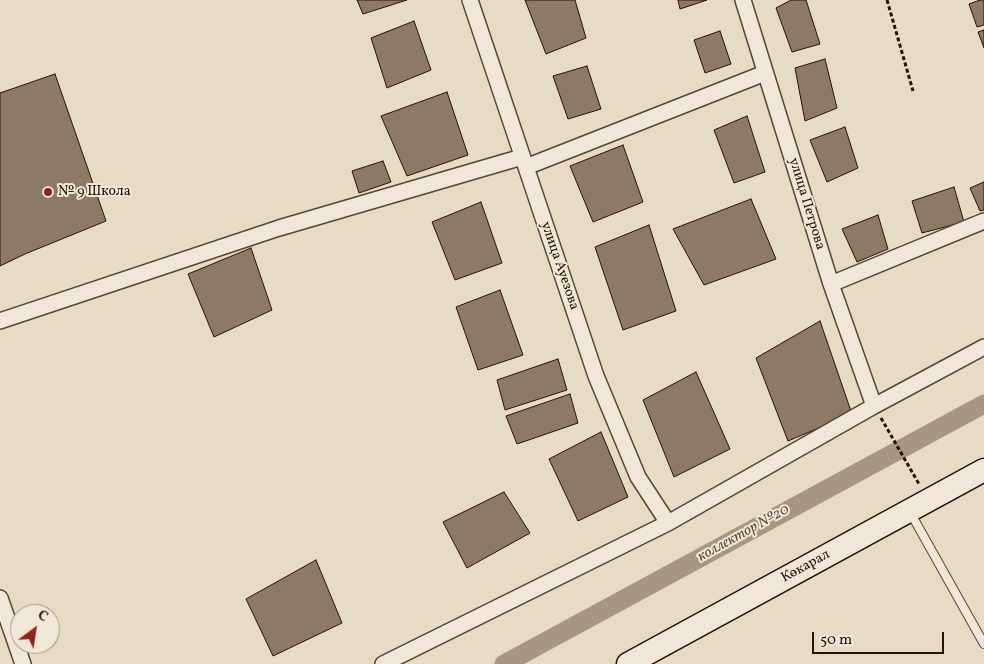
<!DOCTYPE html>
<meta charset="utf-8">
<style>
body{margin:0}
#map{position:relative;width:984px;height:664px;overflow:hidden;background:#e6dcc3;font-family:Vollkorn,serif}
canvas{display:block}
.north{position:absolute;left:10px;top:604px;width:50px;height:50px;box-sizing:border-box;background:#efe8d8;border:1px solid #a19282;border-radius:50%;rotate:31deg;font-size:14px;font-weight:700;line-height:20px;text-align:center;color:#2b1001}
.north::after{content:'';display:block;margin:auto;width:18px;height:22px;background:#8f2418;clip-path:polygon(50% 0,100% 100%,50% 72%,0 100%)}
.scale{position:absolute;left:812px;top:632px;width:132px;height:22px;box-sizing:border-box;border:2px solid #2b1001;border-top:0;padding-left:6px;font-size:15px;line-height:18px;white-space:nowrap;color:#2b1001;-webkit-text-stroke:4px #efe8d8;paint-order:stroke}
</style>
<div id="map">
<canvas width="984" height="664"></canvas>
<div class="north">С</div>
<div class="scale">50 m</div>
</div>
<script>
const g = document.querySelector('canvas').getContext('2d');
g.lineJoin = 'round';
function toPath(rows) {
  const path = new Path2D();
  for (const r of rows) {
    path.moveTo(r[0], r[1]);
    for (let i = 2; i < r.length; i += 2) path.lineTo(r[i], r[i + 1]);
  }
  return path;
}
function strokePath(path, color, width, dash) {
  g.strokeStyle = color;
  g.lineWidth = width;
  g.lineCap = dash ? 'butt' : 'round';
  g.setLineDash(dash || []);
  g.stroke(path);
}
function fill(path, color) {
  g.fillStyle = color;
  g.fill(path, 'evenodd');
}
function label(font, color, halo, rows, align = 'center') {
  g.font = font + ' Vollkorn,serif';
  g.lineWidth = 4;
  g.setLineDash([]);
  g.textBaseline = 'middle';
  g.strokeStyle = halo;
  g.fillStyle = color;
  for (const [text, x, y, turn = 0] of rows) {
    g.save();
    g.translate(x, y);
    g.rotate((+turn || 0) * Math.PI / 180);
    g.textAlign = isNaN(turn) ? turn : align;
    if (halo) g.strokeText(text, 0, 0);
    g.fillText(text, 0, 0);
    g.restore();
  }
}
strokePath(toPath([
 [504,664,984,404]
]), '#a69781', 19);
const building = toPath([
 [357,0,407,0,363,14,357,0],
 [525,0,575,0,586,38,546,54,525,0],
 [678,0,707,0,680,9,678,0],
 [791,0,806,0,820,44,792,52,776,8,791,0],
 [980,0,984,0,984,25,977,27,969,4,980,0],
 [414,21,431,70,387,88,371,38,414,21],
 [984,30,984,48,978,32,984,30],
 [720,31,731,64,705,73,694,40,720,31],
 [825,59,837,108,805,121,795,68,825,59],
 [587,66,601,109,568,119,553,76,587,66],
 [55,74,106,221,25,254,0,266,0,93,55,74],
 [447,92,468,155,407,176,381,116,447,92],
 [747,116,765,172,734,183,714,130,747,116],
 [845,127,858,168,827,182,810,140,845,127],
 [623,145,643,202,593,222,570,166,623,145],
 [383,161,391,182,359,193,352,171,383,161],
 [984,182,984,210,980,211,970,188,984,182],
 [954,187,964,222,922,233,912,201,954,187],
 [751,199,776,259,704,285,673,229,751,199],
 [481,202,502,263,455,280,432,222,481,202],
 [878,215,888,249,857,262,842,229,878,215],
 [649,225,676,311,623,330,595,247,649,225],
 [251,248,272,310,214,337,188,274,251,248],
 [500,290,523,355,478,370,456,307,500,290],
 [820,321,852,414,788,441,756,358,820,321],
 [558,359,567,390,505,410,497,380,558,359],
 [696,372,730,449,674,477,643,400,696,372],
 [570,394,578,423,517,444,506,416,570,394],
 [601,432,628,497,578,521,549,459,601,432],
 [504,492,530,533,467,568,443,522,504,492],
 [316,560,342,623,273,656,246,599,316,560]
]);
fill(building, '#8c7a66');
strokePath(building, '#2b1001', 1);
const service = toPath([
 [910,512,984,644]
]);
const minor = toPath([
 [470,0,596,376,638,477,668,523],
 [743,0,831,284,874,406],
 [526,167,765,73],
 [831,284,984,221],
 [0,321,279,228,522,157],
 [0,598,23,664],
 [383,664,668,523,874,406,984,347]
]);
const secondary = toPath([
 [628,664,984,470]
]);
strokePath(service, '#5a4332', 10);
strokePath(minor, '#5a4332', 18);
strokePath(secondary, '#2b1001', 25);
strokePath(toPath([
 [887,0,913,91],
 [881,418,919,484]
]), '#2b1001', 3, [4, 2.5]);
strokePath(service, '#efe8d8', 8);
strokePath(minor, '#efe8d8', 15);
strokePath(secondary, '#efe8d8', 22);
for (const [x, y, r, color] of [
 [48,192,5,"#8f2418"]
]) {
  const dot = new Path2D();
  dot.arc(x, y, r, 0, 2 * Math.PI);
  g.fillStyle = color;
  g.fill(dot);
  strokePath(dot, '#efe8d8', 2);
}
label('14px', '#2b1001', '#efe8d8', [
 ["№ 9 Школа",58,192]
], 'left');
label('14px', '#2b1001', '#efe8d8', [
 ["улица Петрова",806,204,73],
 ["улица Ауезова",559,266,71],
 ["Көкарал",806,567,-29]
]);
label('italic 15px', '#624d3b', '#efe8d8', [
 ["коллектор №20",744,534,-29]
]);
</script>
